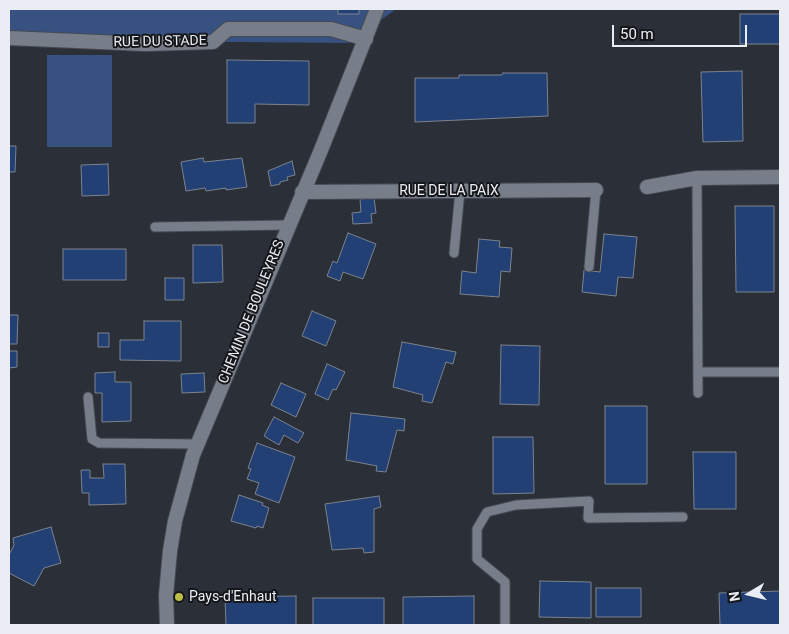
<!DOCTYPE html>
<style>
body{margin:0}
#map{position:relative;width:789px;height:634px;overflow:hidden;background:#2a2f38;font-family:Roboto,sans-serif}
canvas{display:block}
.frame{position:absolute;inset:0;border:10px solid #eaedf4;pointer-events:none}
.north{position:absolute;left:724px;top:569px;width:50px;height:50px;-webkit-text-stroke:4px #15171b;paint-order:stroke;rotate:261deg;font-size:14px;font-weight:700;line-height:20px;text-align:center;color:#eaedf4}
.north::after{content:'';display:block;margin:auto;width:18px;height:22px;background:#eaedf4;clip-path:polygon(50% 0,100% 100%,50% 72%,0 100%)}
.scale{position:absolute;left:612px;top:25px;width:135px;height:22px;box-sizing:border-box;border:2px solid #eaedf4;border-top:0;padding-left:6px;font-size:15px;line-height:18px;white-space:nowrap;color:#eaedf4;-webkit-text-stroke:4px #15171b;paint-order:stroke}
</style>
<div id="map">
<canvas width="789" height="634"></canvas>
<div class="frame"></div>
<div class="north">N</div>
<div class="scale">50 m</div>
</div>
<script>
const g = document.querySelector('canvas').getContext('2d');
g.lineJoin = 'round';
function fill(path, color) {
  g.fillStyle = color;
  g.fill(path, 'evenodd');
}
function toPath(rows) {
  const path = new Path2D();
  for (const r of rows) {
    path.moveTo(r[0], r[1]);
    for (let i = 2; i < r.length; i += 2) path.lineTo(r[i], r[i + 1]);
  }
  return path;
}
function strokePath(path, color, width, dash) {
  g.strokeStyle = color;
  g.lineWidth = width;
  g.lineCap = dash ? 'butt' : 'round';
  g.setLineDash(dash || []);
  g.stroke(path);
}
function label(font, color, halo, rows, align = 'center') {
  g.font = font + ' Roboto,sans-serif';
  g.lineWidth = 4;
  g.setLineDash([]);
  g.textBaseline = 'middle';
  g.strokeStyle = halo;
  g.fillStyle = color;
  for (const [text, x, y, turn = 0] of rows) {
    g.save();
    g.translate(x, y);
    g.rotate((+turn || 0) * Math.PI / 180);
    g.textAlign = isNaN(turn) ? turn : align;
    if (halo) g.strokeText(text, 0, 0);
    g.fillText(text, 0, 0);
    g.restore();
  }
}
fill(toPath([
 [9,9,396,9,350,43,9,40],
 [47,55,112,55,112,147,47,147]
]), '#375280');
const building = toPath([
 [338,9,359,9,359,14,338,14,338,9],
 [740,14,780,14,780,44,740,44,740,14],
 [227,60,309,61,309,105,255,104,255,123,227,123,227,60],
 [742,71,743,141,703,142,701,72,742,71],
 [503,73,547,73,548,116,415,122,415,78,459,78,459,75,502,75,503,73],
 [9,146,16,146,15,172,9,172,9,146],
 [203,158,204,162,242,158,247,187,226,190,226,188,206,191,205,188,186,191,181,162,203,158],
 [292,161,295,175,287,177,288,180,280,182,280,184,271,186,268,171,292,161],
 [108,164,109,195,82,196,81,165,108,164],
 [374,198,376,213,371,214,372,223,353,224,352,213,361,212,360,199,374,198],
 [735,206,774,206,774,292,736,292,735,206],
 [348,233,376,244,363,279,343,272,340,281,327,276,333,261,337,263,348,233],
 [604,234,637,237,633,278,618,277,616,296,582,292,584,270,600,272,604,234],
 [479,239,500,241,499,247,512,248,510,272,501,271,499,297,460,294,462,271,476,273,479,239],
 [193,245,222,245,223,282,193,283,193,245],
 [63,249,126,249,126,280,63,280,63,249],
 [165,278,184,278,184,300,165,300,165,278],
 [312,311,336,321,326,346,302,336,312,311],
 [9,315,18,315,17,344,9,344,9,315],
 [144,321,181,321,181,361,120,360,120,340,144,340,144,321],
 [98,333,109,333,109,347,98,347,98,333],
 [402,342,456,352,453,364,446,362,432,403,422,401,423,395,393,387,402,342],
 [501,345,540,346,539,405,500,404,501,345],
 [9,351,17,351,17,367,9,368,9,351],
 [327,364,345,372,336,390,333,389,328,400,315,394,327,364],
 [115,372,115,382,131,382,131,421,102,422,102,393,95,393,95,373,115,372],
 [204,373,205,392,182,393,181,374,204,373],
 [281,383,306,394,296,417,271,405,281,383],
 [605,406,647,406,647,484,605,484,605,406],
 [351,413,405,419,404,431,397,430,386,472,376,471,377,466,346,460,351,413],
 [274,417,304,433,298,443,284,435,279,445,264,436,274,417],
 [493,437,533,437,534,493,493,494,493,437],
 [257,443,295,457,279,503,255,494,259,483,247,479,251,469,248,468,257,443],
 [693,452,736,452,736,509,694,509,693,452],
 [103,464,125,464,126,504,89,505,89,493,82,493,81,470,90,470,90,478,104,478,103,464],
 [239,495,263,503,262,505,269,508,263,528,257,526,256,528,231,521,239,495],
 [379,496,381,507,374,509,374,552,364,553,363,548,332,550,325,504,379,496],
 [51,527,61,563,44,568,34,586,9,573,9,555,14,545,13,538,51,527],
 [540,581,591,582,591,618,539,617,540,581],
 [596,588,641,588,641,617,596,617,596,588],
 [780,591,780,625,720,625,719,593,780,591],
 [296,596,296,625,226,625,225,597,296,596],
 [474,596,474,625,403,625,403,597,474,596],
 [313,598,384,598,384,625,313,625,313,598]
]);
fill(building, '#224074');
strokePath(building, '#7c838e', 1);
const service = toPath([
 [697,178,698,393],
 [155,227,288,225],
 [454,253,460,191],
 [589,267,596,190],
 [698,372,780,372],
 [88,397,92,439,99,443,198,444],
 [505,625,505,582,477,559,477,529,487,512,516,505,589,501,588,518,683,517]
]);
const minor = toPath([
 [9,38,145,44,213,42,228,29,331,29,366,39],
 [647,187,697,178,780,177],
 [302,192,596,190],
 [167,625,166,595,170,551,175,521,193,455,321,150,377,9]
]);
strokePath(service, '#464a53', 11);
strokePath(minor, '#464a53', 16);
strokePath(service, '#787e89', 9);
strokePath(minor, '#787e89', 14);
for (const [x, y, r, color] of [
 [179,597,5,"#bcbf43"]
]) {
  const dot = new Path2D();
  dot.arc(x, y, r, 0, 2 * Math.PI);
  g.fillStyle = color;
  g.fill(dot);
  strokePath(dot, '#15171b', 2);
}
label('14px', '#eaedf4', '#15171b', [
 ["RUE DU STADE",160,42,-1],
 ["RUE DE LA PAIX",449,191],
 ["CHEMIN DE BOULEYRES",252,312,-68]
]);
label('14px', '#eaedf4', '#15171b', [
 ["Pays-d'Enhaut",189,597]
], 'left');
</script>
